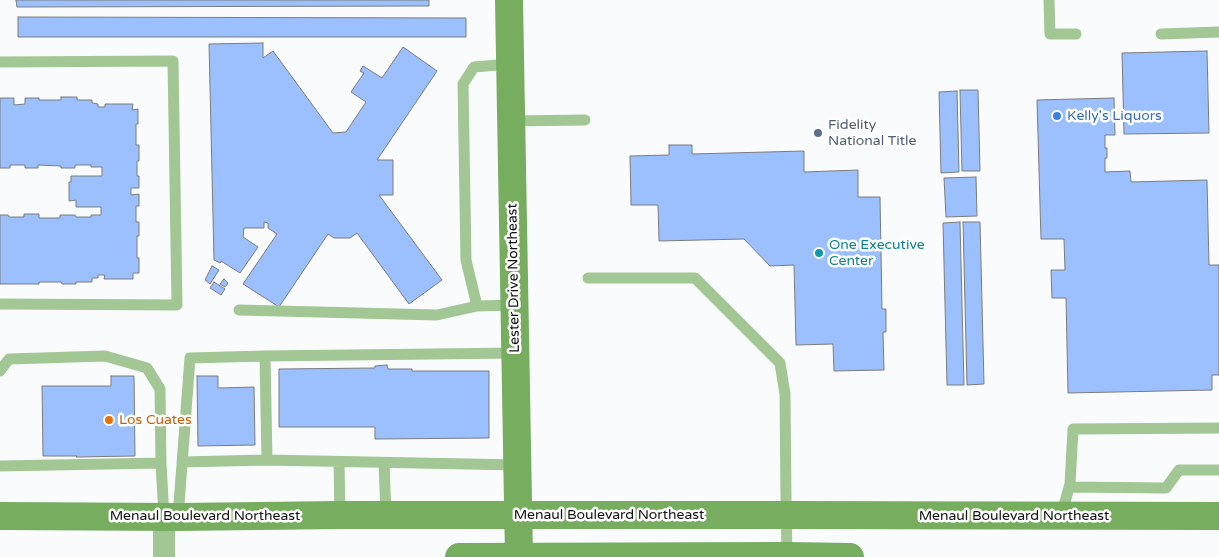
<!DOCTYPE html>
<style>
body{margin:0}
canvas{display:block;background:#fafbfd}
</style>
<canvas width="1219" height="557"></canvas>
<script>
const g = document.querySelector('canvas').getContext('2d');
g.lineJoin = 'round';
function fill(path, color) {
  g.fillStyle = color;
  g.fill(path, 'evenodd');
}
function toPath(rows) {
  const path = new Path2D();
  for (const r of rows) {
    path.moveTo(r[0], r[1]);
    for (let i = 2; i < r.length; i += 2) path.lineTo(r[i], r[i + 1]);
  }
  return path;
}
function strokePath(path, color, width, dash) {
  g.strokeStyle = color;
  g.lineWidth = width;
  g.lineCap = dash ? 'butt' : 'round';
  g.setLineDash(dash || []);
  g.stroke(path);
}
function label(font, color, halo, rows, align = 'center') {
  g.font = font + ' "Varela Round",sans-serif';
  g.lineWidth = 5;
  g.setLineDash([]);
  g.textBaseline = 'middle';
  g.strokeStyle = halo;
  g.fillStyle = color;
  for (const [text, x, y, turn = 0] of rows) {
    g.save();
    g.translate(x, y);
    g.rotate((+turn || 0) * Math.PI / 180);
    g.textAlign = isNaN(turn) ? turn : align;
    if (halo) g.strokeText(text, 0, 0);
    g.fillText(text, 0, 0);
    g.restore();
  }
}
const building = toPath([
 [16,0,429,0,429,6,17,7,16,0],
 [18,17,466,18,466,37,18,37,18,17],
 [263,43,263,58,273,51,333,133,346,132,366,102,351,92,364,73,360,71,363,66,382,78,403,47,437,71,377,160,393,160,393,195,379,195,442,280,409,304,357,233,350,238,334,238,328,234,279,307,243,284,277,234,268,228,268,223,264,222,264,228,244,228,243,237,258,247,240,273,221,261,220,263,214,260,209,44,263,43],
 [1207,51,1209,133,1124,134,1122,53,1207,51],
 [960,90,978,90,980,171,962,171,960,90],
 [957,91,959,172,941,173,939,92,957,91],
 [61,97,77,97,77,100,92,100,92,103,98,104,98,107,105,107,105,104,133,104,132,110,138,109,138,124,136,124,136,145,139,145,139,161,137,161,137,176,139,176,139,188,131,188,131,195,139,194,139,206,136,206,136,222,139,222,139,236,137,236,137,258,139,258,139,273,133,273,133,279,104,279,105,275,98,275,98,278,92,278,92,282,76,282,76,284,62,284,61,282,39,282,39,284,0,284,0,215,8,215,9,217,24,217,24,214,39,214,39,218,60,218,60,215,75,215,76,217,91,217,91,215,101,215,101,207,76,207,76,200,69,201,69,182,71,182,71,176,102,176,102,167,91,167,91,165,75,165,75,168,61,168,61,166,38,165,38,168,25,168,25,165,10,165,10,168,0,168,0,98,14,98,14,105,25,104,25,98,39,98,39,100,61,100,61,97],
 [1114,98,1115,135,1105,135,1105,148,1107,148,1107,158,1105,158,1105,172,1130,171,1131,182,1207,180,1209,265,1219,265,1219,375,1212,375,1212,390,1068,393,1066,298,1052,298,1051,270,1065,270,1064,239,1041,239,1037,100,1114,98],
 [669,145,692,145,692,154,804,151,804,172,858,170,858,197,880,197,882,309,886,309,886,332,883,332,884,370,834,371,833,344,796,345,794,265,770,266,744,239,659,241,658,205,631,205,630,156,669,155,669,145],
 [976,177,977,216,946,217,944,178,976,177],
 [960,222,964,385,947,385,943,223,960,222],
 [963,222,980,222,984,384,967,385,963,222],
 [212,266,219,270,210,284,205,280,212,266],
 [224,279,228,283,225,287,220,284,224,279],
 [214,282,225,289,221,295,210,288,214,282],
 [387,365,388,369,412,369,412,371,489,371,489,438,375,439,375,427,279,427,279,369,375,368,375,366,387,365],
 [111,376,134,376,135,456,76,457,77,456,43,456,42,386,111,386,111,376],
 [197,376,218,376,218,388,254,387,255,445,198,446,197,376]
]);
fill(building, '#9bc0fd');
strokePath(building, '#7a7c7d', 1);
strokePath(toPath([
 [1049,0,1050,34,1076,34],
 [1161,34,1219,32],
 [0,62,173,61,177,305,0,304],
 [511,121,585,120],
 [588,278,695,278,780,363,785,394,786,497,787,556],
 [477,306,466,260,463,84,474,67,510,64],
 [239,310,437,315,477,306,515,305],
 [516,353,265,356,267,460,518,465],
 [0,371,9,359,105,356,147,368,160,389,161,463,164,517],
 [182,462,267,460],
 [339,462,340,515],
 [384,463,386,516],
 [0,466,161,463],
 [1069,487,1166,488,1179,470,1219,470],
 [1061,516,1070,484,1073,429,1219,428],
 [178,517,190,358,265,356]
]), '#a2c794', 11);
strokePath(toPath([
 [164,557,164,517]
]), '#a2c794', 22);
strokePath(toPath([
 [509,0,519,557],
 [0,516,178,517,340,515,786,515,1219,516],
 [459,557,787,556,850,557]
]), '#76ad5f', 28);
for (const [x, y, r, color] of [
 [1057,116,5,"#3f7fe0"],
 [818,133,5,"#5c6f8a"],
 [819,253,5,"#0f9aa8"],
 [109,420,5,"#e8710a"]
]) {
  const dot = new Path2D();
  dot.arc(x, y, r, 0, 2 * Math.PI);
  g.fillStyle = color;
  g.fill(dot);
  strokePath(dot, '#fff', 2);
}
label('14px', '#366cbe', '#fff', [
 ["Kelly's Liquors",1067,116]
], 'left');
label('14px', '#4e5e75', '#fff', [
 ["Fidelity",828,125],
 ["National Title",828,141]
], 'left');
label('14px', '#0d838f', '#fff', [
 ["One Executive",829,245],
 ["Center",829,261]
], 'left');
label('14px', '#111212', '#fff', [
 ["Lester Drive Northeast",514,278,-91],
 ["Menaul Boulevard Northeast",609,515],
 ["Menaul Boulevard Northeast",205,516],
 ["Menaul Boulevard Northeast",1014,516]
]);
label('14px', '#c56008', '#fff', [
 ["Los Cuates",119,420]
], 'left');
</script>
